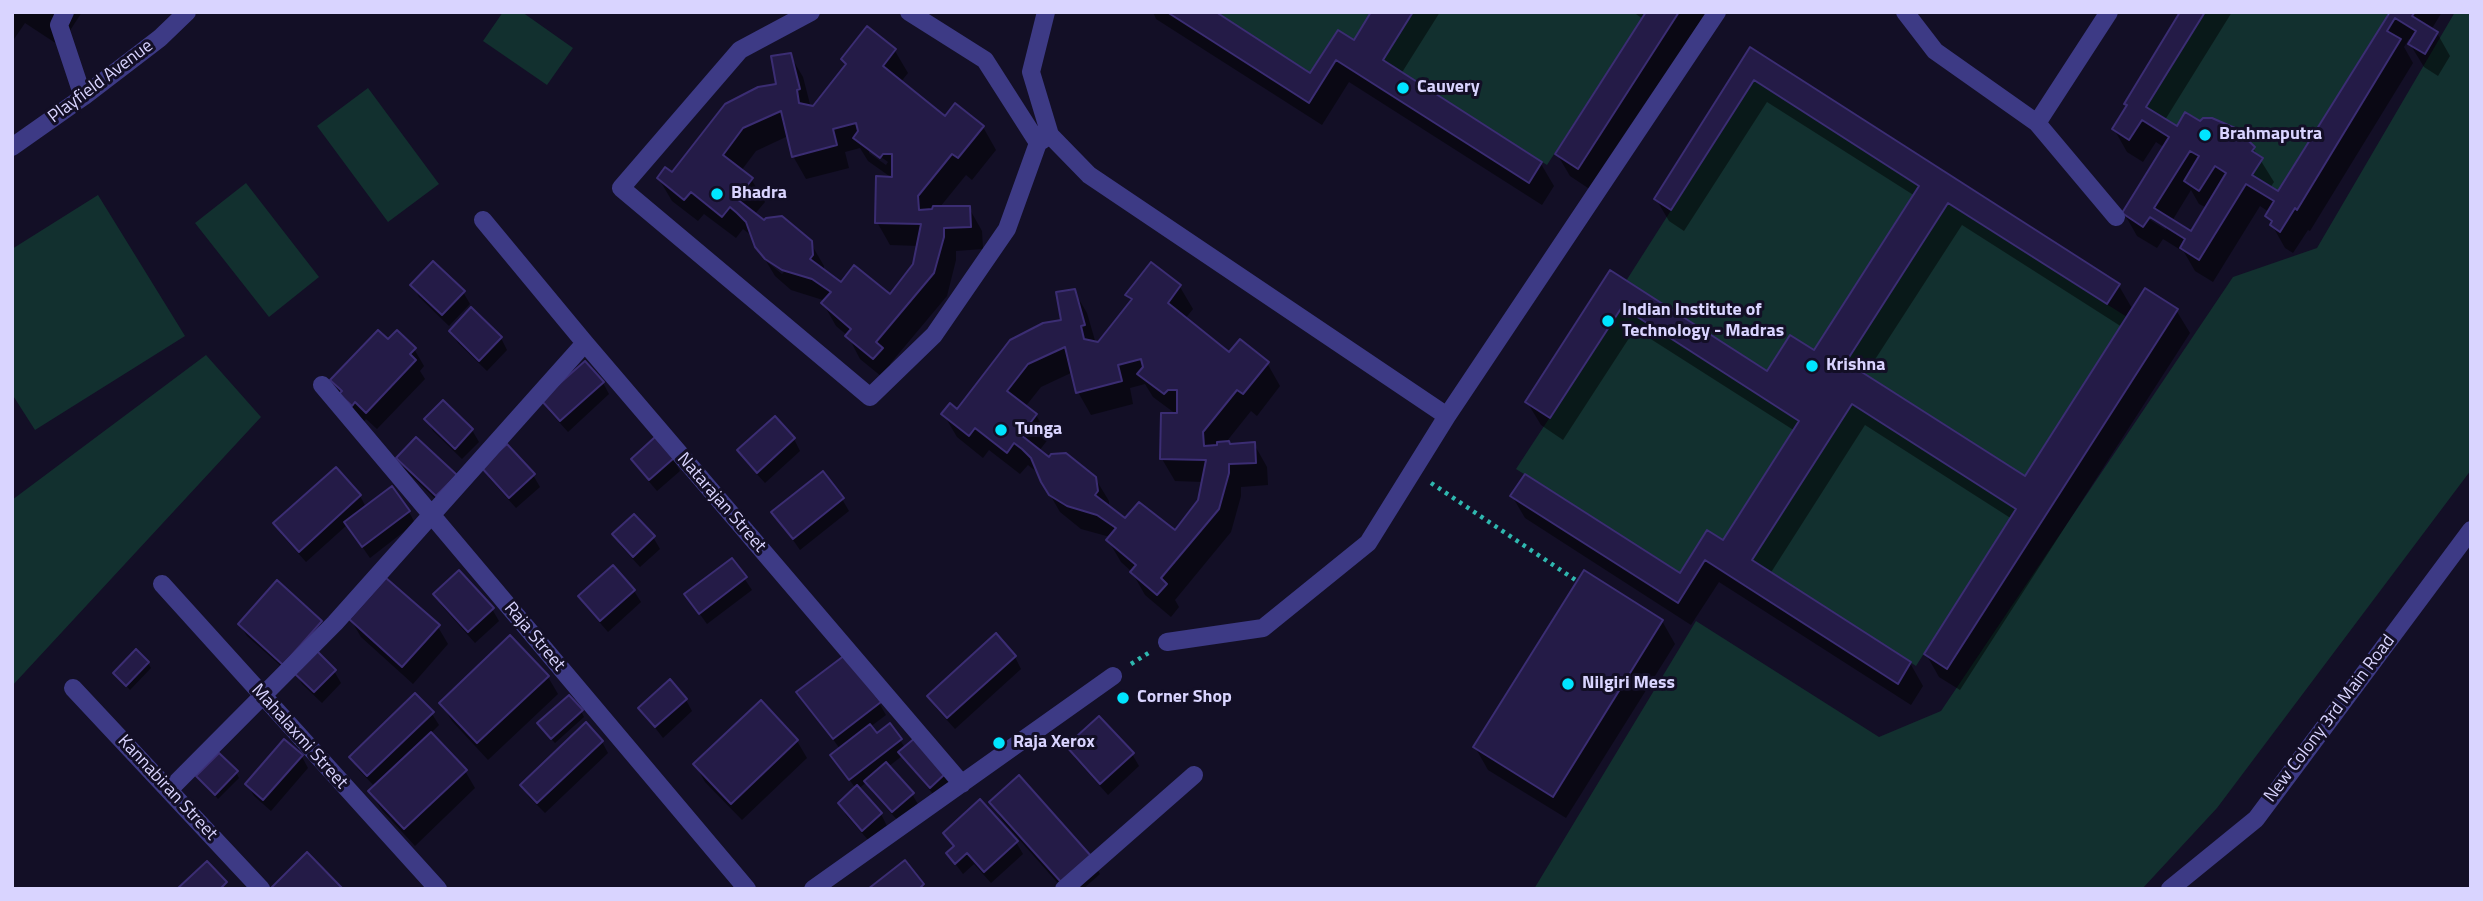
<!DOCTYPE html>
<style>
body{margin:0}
#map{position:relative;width:2483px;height:901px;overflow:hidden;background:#130f26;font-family:"Titillium Web",sans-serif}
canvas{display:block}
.frame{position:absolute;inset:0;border:14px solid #d9d4ff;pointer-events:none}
</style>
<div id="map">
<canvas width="2483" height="901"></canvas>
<div class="frame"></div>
</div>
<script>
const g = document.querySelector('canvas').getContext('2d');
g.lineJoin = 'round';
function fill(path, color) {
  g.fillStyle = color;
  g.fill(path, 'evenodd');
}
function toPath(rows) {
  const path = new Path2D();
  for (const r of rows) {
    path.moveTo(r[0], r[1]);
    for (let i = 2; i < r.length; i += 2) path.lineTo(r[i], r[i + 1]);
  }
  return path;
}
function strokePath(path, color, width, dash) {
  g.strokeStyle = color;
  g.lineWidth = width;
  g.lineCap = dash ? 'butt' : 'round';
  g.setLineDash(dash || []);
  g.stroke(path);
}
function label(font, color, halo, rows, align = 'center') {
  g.font = font + ' "Titillium Web",sans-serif';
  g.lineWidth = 6;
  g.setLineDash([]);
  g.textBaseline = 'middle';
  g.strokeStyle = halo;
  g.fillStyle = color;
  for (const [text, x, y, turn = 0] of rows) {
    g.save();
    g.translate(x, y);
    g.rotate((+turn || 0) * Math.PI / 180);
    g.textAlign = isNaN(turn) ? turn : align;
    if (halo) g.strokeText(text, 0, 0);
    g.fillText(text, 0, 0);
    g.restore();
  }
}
fill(toPath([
 [503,12,522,12,573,48,547,85,483,41],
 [1216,12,1371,12,1354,40,1338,30,1310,73],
 [1413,12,1646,12,1547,165,1383,60],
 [2205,12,2390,12,2278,191,2252,175,2262,158,2252,151,2254,147,2235,128,2212,118,2203,118,2200,121,2186,112,2177,126,2146,107],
 [2455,12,2471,12,2471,470,2217,808,2142,889,1534,889,1696,621,1879,737,1941,711,2233,277,2317,248],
 [1754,80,1919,186,1814,350,1767,371,1626,281],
 [368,88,439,184,388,222,317,126],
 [246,183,319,277,269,317,195,223],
 [98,195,185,336,35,430,12,394,12,249],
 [1948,203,2127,317,2025,476,1846,362],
 [1622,307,1799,421,1723,540,1707,531,1680,573,1516,469],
 [206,355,261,417,12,686,12,500],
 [1852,404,2016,509,1916,666,1752,560]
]), '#12302f');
fill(toPath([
 [12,12,82,12,60,46,25,23,12,42],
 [1153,12,1212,12,1311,76,1354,42,1373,12,1440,12,1401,74,1541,164,1554,186,1542,205,1349,82,1322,125,1156,19],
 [1633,12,1706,12,1591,190,1570,176,1557,154,1643,19],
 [2182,12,2232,12,2165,120,2177,128,2253,148,2274,182,2270,188,2279,194,2392,12,2442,12,2431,30,2437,33,2450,56,2438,76,2424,67,2410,44,2412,41,2409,39,2404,47,2413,63,2310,231,2308,230,2293,253,2285,248,2267,216,2269,212,2260,206,2213,282,2195,271,2184,252,2163,239,2157,248,2137,236,2124,213,2165,148,2156,142,2143,162,2127,152,2114,129,2128,107,2126,104],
 [2191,190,2199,204,2207,208,2191,233,2172,221],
 [2143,211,2166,225,2166,230,2141,214],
 [867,28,895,51,908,73,900,83,945,118,983,127,996,150,972,180,966,175,940,207,969,208,982,231,983,249,956,251,956,260,947,296,890,364,895,371,887,381,860,359,848,336,836,326,823,303,826,301,791,290,775,276,766,261,782,274,784,272,763,254,752,236,743,229,736,238,704,214,698,221,672,201,659,179,672,175,778,85,790,55,803,77,811,108,814,108,847,66,843,59],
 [788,136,793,156,806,179,849,168,845,152,860,148,868,161,892,178,877,222,890,245,919,246,915,265,890,296,841,285,824,272,824,266,810,242,764,223,754,215,765,202,751,179,741,171,756,151],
 [869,148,888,162,886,165,869,153],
 [1751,50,2119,286,2133,310,2176,310,2190,333,1960,690,1939,677,1926,654,2012,519,1865,425,1770,574,1910,663,1923,686,1911,705,1719,582,1691,625,1525,518,1512,496,1680,576,1723,543,1795,431,1635,329,1563,440,1541,425,1527,402,1610,273,1767,374,1815,353,1915,196,1767,102,1684,231,1669,221,1656,199],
 [1962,225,2122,327,2025,479,1865,375],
 [413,285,463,292,470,304,449,326,419,297],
 [1180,287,1193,309,1185,319,1230,354,1267,363,1280,386,1257,416,1251,411,1227,441,1229,445,1254,444,1267,467,1268,485,1241,487,1241,496,1231,532,1175,600,1179,607,1171,617,1145,595,1132,572,1121,562,1108,540,1110,537,1081,529,1060,512,1037,472,1028,465,1020,474,989,450,983,458,957,437,944,415,957,411,1063,321,1074,291,1087,313,1096,344,1098,344,1132,302,1127,295],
 [1073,372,1078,392,1091,415,1133,404,1130,388,1145,384,1153,397,1176,414,1162,459,1175,481,1203,482,1200,501,1175,532,1125,521,1109,508,1109,501,1095,478,1049,459,1039,451,1049,438,1036,415,1025,407,1041,387],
 [451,331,501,338,507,350,487,371,458,343],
 [388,341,414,349,424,366,420,371,425,379,377,429,366,419,363,423,351,412,332,380],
 [603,383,609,394,568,432,550,412,544,401],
 [775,418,794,439,800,451,765,483,746,462,739,450],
 [427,420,472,430,479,442,462,459,433,431],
 [398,458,455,476,444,507,405,470],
 [673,459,680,471,657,491,640,471,633,460],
 [483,467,533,475,540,487,516,508,490,479],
 [335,469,360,496,366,507,409,512,415,523,370,558,347,525,306,562,282,535,275,524],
 [842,499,849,511,800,550,774,513],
 [614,534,653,537,660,549,640,567,621,546],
 [732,560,752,590,707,624,694,606],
 [1584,573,1662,621,1675,644,1566,818,1488,770,1475,747],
 [634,591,641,602,608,632,587,608,580,597],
 [435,594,492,609,499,621,475,643,442,606],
 [351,620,438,627,448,644,413,684,361,637],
 [321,622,328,633,313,650,334,671,341,683,322,703,302,684,295,671,291,675,247,636,240,625],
 [996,636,1015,657,1021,669,955,729,936,708,929,696],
 [148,663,151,668,130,690,115,673],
 [548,677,558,694,488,760,452,721,441,703],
 [799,692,879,703,886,715,870,727,876,735,900,740,905,748,945,774,952,786,937,799,902,756,888,767,912,794,919,806,900,823,873,793,867,782,858,789,881,814,887,826,870,842,846,815,840,803,856,789,832,755,840,749],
 [686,700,692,711,663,738,640,708],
 [581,711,584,717,555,743,542,729],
 [432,714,439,725,430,734,465,771,475,788,415,846,381,809,370,791,375,787,358,769,351,757],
 [797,741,807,758,742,820,705,782,695,764],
 [602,742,608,753,545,813,529,797,522,785],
 [1068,746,1132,754,1139,766,1108,795,1075,758],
 [302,757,308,768,271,811,254,796,247,784],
 [236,772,239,778,218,799,198,776],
 [992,803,1090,857,1100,874,1083,889,1063,889,1002,820],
 [945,833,1016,842,1023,854,991,883,974,864,963,874,948,854,955,848]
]), '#0007');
const building = toPath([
 [1167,12,1216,12,1310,73,1338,30,1354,40,1371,12,1413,12,1383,60,1542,162,1529,183,1336,60,1309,103,1167,12],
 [1646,12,1679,12,1578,169,1555,154,1646,12],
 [2180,12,2205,12,2146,107,2177,126,2185,112,2200,121,2203,118,2212,118,2235,128,2255,147,2252,151,2263,158,2252,175,2278,191,2390,12,2415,12,2412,16,2438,32,2425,54,2408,44,2416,31,2395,18,2387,31,2401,39,2297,210,2295,208,2280,232,2270,225,2272,221,2265,216,2274,201,2246,184,2199,260,2180,248,2185,239,2150,217,2143,227,2122,213,2169,137,2142,120,2129,140,2112,129,2127,105,2124,104,2180,12],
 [2190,151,2199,156,2184,181,2199,191,2215,166,2226,173,2191,231,2154,208,2190,151],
 [867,26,896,49,883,66,945,116,955,103,984,126,958,158,952,154,918,196,919,210,932,209,933,206,970,206,971,227,944,228,944,237,934,273,876,342,883,348,873,359,845,336,851,329,821,303,831,292,812,279,782,270,765,259,755,247,746,222,737,213,730,207,722,217,691,192,684,200,657,178,665,167,672,172,725,104,758,87,776,84,771,56,791,53,800,89,797,90,799,103,813,106,846,64,841,59,867,26],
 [781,111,792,157,837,145,833,129,856,123,858,131,853,138,880,158,883,154,892,154,892,177,876,176,875,223,921,224,913,264,890,294,854,265,841,282,810,259,813,255,812,241,782,216,766,218,764,220,737,199,753,178,723,155,743,128,781,111],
 [1750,47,2120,284,2107,304,1948,203,1846,362,2025,476,2145,288,2178,309,1947,669,1924,654,2016,509,1852,404,1752,560,1911,662,1898,684,1705,560,1678,603,1510,496,1525,474,1680,573,1707,530,1723,540,1799,421,1622,307,1550,418,1525,402,1610,270,1767,371,1790,335,1814,350,1919,186,1754,80,1671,210,1654,199,1750,47],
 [433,261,465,291,442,315,410,285,433,261],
 [1151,262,1181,285,1168,303,1229,352,1240,339,1269,362,1243,394,1237,390,1203,432,1204,446,1217,445,1217,442,1229,441,1230,444,1255,442,1256,463,1229,464,1229,473,1219,509,1161,578,1167,584,1157,595,1130,572,1136,565,1106,540,1116,528,1097,515,1067,506,1049,495,1041,482,1031,458,1022,449,1014,443,1007,453,975,428,969,436,941,414,950,403,957,409,1010,340,1043,323,1061,320,1056,292,1075,289,1085,325,1081,326,1084,339,1098,342,1132,299,1125,295,1151,262],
 [1065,347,1076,393,1122,381,1118,365,1141,359,1143,367,1137,374,1164,394,1168,390,1177,390,1177,413,1161,413,1160,459,1206,460,1198,500,1175,530,1139,502,1125,518,1095,495,1098,491,1096,477,1066,453,1051,454,1049,457,1021,435,1037,414,1007,391,1028,364,1065,347],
 [471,307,502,337,479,361,449,331,471,307],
 [378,330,388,339,397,330,416,348,410,354,416,360,366,413,355,402,352,406,339,394,342,391,330,380,378,330],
 [585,361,604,382,560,421,541,400,585,361],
 [443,400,473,429,455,449,424,419,443,400],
 [775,416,795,438,757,473,737,450,775,416],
 [416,437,457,475,436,496,396,458,416,437],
 [655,437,674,458,649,480,631,459,655,437],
 [507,444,535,474,509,498,481,467,507,444],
 [336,467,361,495,299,552,273,523,336,467],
 [823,471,844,498,793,539,771,512,823,471],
 [392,486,410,511,362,547,344,522,392,486],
 [634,514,655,536,633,557,612,534,634,514],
 [732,558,747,577,699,614,684,594,732,558],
 [613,565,635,590,600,621,578,596,613,565],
 [459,570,494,608,468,632,433,594,459,570],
 [1584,570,1663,620,1553,797,1473,747,1584,570],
 [386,578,440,625,402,667,349,619,386,578],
 [277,580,322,621,283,665,238,624,277,580],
 [996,633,1016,656,947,718,927,696,996,633],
 [510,635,549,676,477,743,439,703,510,635],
 [136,649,149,662,126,686,113,673,136,649],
 [315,649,336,670,314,692,293,672,315,649],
 [845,655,881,702,833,739,796,692,845,655],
 [670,679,687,699,655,727,638,708,670,679],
 [415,693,434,712,367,776,349,757,415,693],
 [569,695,583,710,551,739,537,723,569,695],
 [761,700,798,740,731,804,693,764,761,700],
 [1099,716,1134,753,1100,784,1066,746,1099,716],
 [586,722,603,741,537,803,520,785,586,722],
 [890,723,902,739,849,780,830,755,870,724,877,733,890,723],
 [431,732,467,770,404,829,368,791,431,732],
 [915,738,946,773,930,788,898,752,915,738],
 [284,739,303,755,263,800,245,784,284,739],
 [219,753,238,771,215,795,196,776,219,753],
 [886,762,914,793,892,812,864,781,886,762],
 [1019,775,1091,856,1061,882,989,802,1019,775],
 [857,785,882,813,862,831,838,803,857,785],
 [980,799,1018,841,984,872,967,853,955,864,946,853,954,846,943,833,980,799],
 [307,852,343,889,273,889,272,887,307,852],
 [905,860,924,884,919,889,868,889,905,860],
 [207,861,227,882,220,889,177,889,207,861]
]);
fill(building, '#241b47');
strokePath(building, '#3b2d73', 2);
strokePath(toPath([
 [2389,12,2390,13],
 [1431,483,1577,581],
 [1131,664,1150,652]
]), '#2fb8b0', 4.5, [3.5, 5]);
strokePath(toPath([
 [65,12,59,25,83,97],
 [811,12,740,50,621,188,870,397,934,335,1007,229,1038,143,1050,135],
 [909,12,985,60,1038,143],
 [1046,12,1031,72,1050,135,1089,175,1447,416,1368,543,1263,628,1167,642],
 [1905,12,1935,51,2037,123,2116,217],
 [2037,123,2109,12],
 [12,147,83,97,160,38,187,12],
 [483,220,585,343,962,784],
 [322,385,747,889],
 [1447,416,1717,12],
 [162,584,438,889],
 [73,688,261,889],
 [169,790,335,623,585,343],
 [813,889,1113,676],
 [1064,889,1194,775],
 [2170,889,2256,819,2471,530]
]), '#3d3a85', 18);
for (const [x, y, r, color] of [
 [1403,88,7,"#00e5ff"],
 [2205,135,7,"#00e5ff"],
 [717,194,7,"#00e5ff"],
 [1608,321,7,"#00e5ff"],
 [1812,366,7,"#00e5ff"],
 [1001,430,7,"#00e5ff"],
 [1568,684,7,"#00e5ff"],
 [1123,698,7,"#00e5ff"],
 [999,743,7,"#00e5ff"]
]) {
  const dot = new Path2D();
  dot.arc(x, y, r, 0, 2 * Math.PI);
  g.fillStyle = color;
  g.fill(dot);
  strokePath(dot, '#130f26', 2.5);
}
label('18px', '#d9d4ff', '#130f26', [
 ["Playfield Avenue",101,82,-37],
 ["Natarajan Street",721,503,49],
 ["Raja Street",534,637,50],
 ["New Colony 3rd Main Road",2330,719,-53],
 ["Mahalaxmi Street",299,737,48],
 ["Kannabiran Street",167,788,47]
]);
label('bold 18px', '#d9d4ff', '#130f26', [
 ["Cauvery",1417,88],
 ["Brahmaputra",2219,135],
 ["Bhadra",731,194],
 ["Indian Institute of",1622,311],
 ["Technology - Madras",1622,332],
 ["Krishna",1826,366],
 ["Tunga",1015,430],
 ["Nilgiri Mess",1582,684],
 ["Corner Shop",1137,698],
 ["Raja Xerox",1013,743]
], 'left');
</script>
